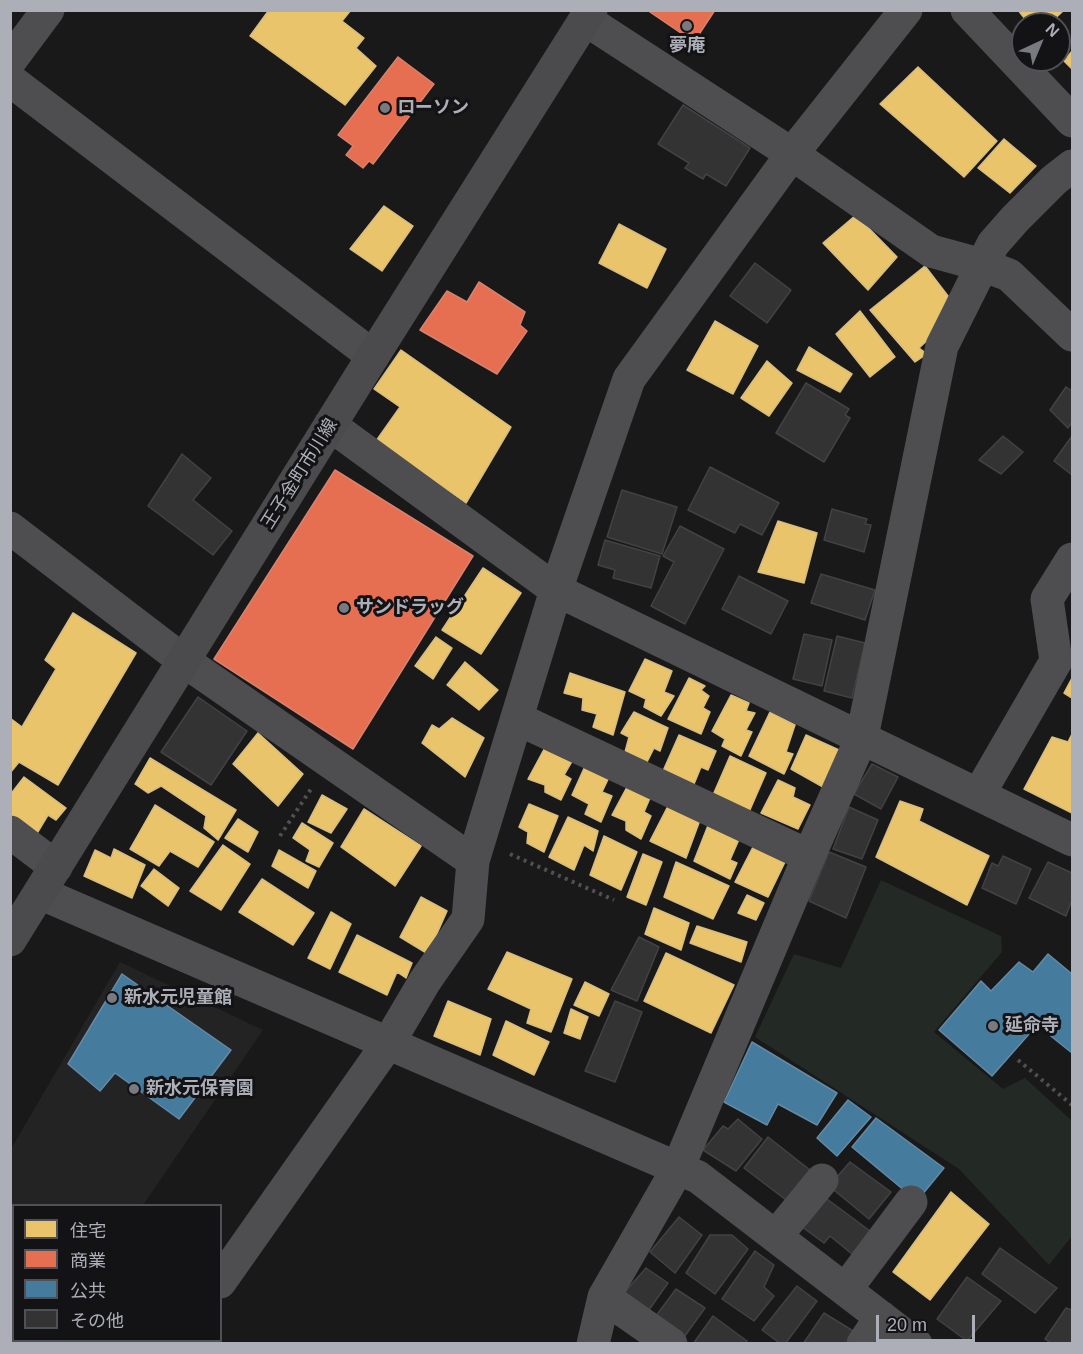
<!DOCTYPE html>
<meta charset="utf-8">
<style>
body{margin:0}
#map{position:relative;width:1083px;height:1354px;overflow:hidden;background:#191919;font-family:Arial,"Noto Sans JP",sans-serif}
canvas{display:block}
.frame{position:absolute;inset:0;border:12px solid #acaeb8;pointer-events:none}
.legend{position:absolute;left:12px;top:1204px;width:210px;height:138px;box-sizing:border-box;background:#131315;border:2px solid #505156;margin:0;padding:8px 10px;list-style:none;font-size:18px;color:#acaeb8}
.legend li{display:flex;align-items:center;gap:12px;height:30px}
.legend b{width:30px;border:2px solid #505156}
.north{position:absolute;left:1011px;top:12px;width:60px;height:60px;box-sizing:border-box;background:#131315;border:2px solid #505156;border-radius:50%;rotate:44deg;font-size:16px;font-weight:700;line-height:24px;text-align:center;color:#acaeb8}
.north::after{content:'';display:block;margin:auto;width:21px;height:27px;background:#797a80;clip-path:polygon(50% 0,100% 100%,50% 72%,0 100%)}
.scale{position:absolute;left:876px;top:1315px;width:99px;height:27px;box-sizing:border-box;border:3px solid #acaeb8;border-top:0;padding-left:8px;font-size:18px;line-height:21px;white-space:nowrap;color:#acaeb8;-webkit-text-stroke:4px #131315;paint-order:stroke}
</style>
<div id="map">
<canvas width="1083" height="1354"></canvas>
<div class="frame"></div>
<ul class="legend">
<li><b style="height:16px;background:#e9c46a"></b>住宅</li>
<li><b style="height:16px;background:#e76f51"></b>商業</li>
<li><b style="height:16px;background:#457b9d"></b>公共</li>
<li><b style="height:16px;background:#333334"></b>その他</li>
</ul>
<div class="north">N</div>
<div class="scale">20 m</div>
</div>
<script>
const g = document.querySelector('canvas').getContext('2d');
g.lineJoin = 'round';
function fill(path, color) {
  g.fillStyle = color;
  g.fill(path, 'evenodd');
}
function toPath(rows) {
  const path = new Path2D();
  for (const r of rows) {
    path.moveTo(r[0], r[1]);
    for (let i = 2; i < r.length; i += 2) path.lineTo(r[i], r[i + 1]);
  }
  return path;
}
function strokePath(path, color, width, dash) {
  g.strokeStyle = color;
  g.lineWidth = width;
  g.lineCap = dash ? 'butt' : 'round';
  g.setLineDash(dash || []);
  g.stroke(path);
}
function label(font, color, halo, rows, align = 'center') {
  g.font = font + ' Arial,"Noto Sans JP",sans-serif';
  g.lineWidth = 6;
  g.setLineDash([]);
  g.textBaseline = 'middle';
  g.strokeStyle = halo;
  g.fillStyle = color;
  for (const [text, x, y, turn = 0] of rows) {
    g.save();
    g.translate(x, y);
    g.rotate((+turn || 0) * Math.PI / 180);
    g.textAlign = isNaN(turn) ? turn : align;
    if (halo) g.strokeText(text, 0, 0);
    g.fillText(text, 0, 0);
    g.restore();
  }
}
fill(toPath([
 [120,962,263,1030,143,1205,14,1206,13,1249,11,1247,11,1149]
]), '#232324');
fill(toPath([
 [881,880,1001,936,1002,952,934,1032,1003,1089,1025,1078,1072,1121,1072,1236,1049,1265,959,1169,755,1037,794,954,841,968]
]), '#232924');
const homes = toPath([
 [269,10,351,10,342,21,364,38,356,48,376,66,345,105,250,36,269,10],
 [1018,10,1060,10,1062,12,1049,24,1029,24,1018,10],
 [1072,51,1072,69,1064,61,1072,51],
 [918,67,997,141,964,177,880,104,918,67],
 [1004,139,1036,166,1010,193,978,168,1004,139],
 [384,206,413,226,382,271,350,249,384,206],
 [856,215,897,257,868,290,823,243,856,215],
 [619,224,666,249,647,288,599,263,619,224],
 [925,266,948,296,932,336,919,348,927,354,915,362,870,310,925,266],
 [860,311,895,357,870,377,836,334,860,311],
 [715,321,758,346,733,394,687,370,715,321],
 [809,347,852,374,840,392,797,370,809,347],
 [401,350,511,427,466,503,376,441,400,407,374,389,401,350],
 [767,361,792,383,769,416,741,398,767,361],
 [778,521,817,533,804,583,758,572,778,521],
 [483,568,521,593,481,654,442,630,483,568],
 [73,613,136,653,58,785,19,762,10,773,10,718,22,727,56,669,45,660,73,613],
 [436,637,452,648,433,679,415,666,436,637],
 [645,659,672,671,664,692,674,696,661,716,644,707,646,699,629,691,645,659],
 [465,662,498,690,479,710,447,685,465,662],
 [570,673,625,692,613,735,593,727,597,714,582,710,583,698,564,693,570,673],
 [689,678,705,686,701,690,709,696,703,708,710,712,701,734,668,719,689,678],
 [1072,678,1072,698,1064,693,1072,678],
 [731,695,749,703,746,711,755,713,746,730,752,732,741,756,722,746,725,739,712,731,731,695],
 [634,712,668,728,660,751,654,748,647,762,625,752,629,737,621,733,634,712],
 [770,712,795,725,786,752,793,754,784,774,749,756,770,712],
 [452,718,484,738,465,777,422,743,432,725,439,729,452,718],
 [258,733,303,774,278,806,233,764,258,733],
 [1072,734,1072,813,1024,789,1052,737,1068,742,1072,734],
 [679,735,716,751,708,770,701,767,694,784,663,771,679,735],
 [806,735,839,750,823,787,791,769,806,735],
 [548,742,575,756,564,775,571,779,561,800,545,792,545,785,528,779,548,742],
 [730,756,766,773,749,812,713,795,730,756],
 [150,758,236,810,218,840,204,828,206,816,161,786,148,793,135,784,150,758],
 [586,764,611,773,602,792,612,796,601,822,585,814,589,804,572,795,586,764],
 [24,777,66,808,56,820,48,815,36,835,10,819,10,795,24,777],
 [778,780,795,788,793,797,810,805,798,829,761,813,778,780],
 [627,787,650,798,644,812,651,816,641,839,626,830,626,821,612,815,627,787],
 [322,795,347,809,331,833,308,822,322,795],
 [900,801,923,809,919,821,989,856,967,905,876,857,900,801],
 [529,804,558,816,544,852,527,843,528,832,519,827,529,804],
 [155,805,214,842,198,867,170,851,159,866,130,849,155,805],
 [668,806,700,820,686,858,650,841,668,806],
 [364,809,421,846,395,886,341,847,364,809],
 [568,817,598,831,593,851,584,845,574,870,549,857,568,817],
 [238,819,258,832,248,852,225,838,238,819],
 [302,823,333,843,319,867,306,861,310,850,293,838,302,823],
 [709,823,740,837,730,860,737,863,730,879,694,861,709,823],
 [604,836,637,852,621,890,590,875,604,836],
 [223,845,250,864,221,910,190,891,223,845],
 [754,845,785,862,768,897,735,882,754,845],
 [114,849,145,865,132,898,84,876,95,850,111,858,114,849],
 [279,850,316,871,308,888,272,866,279,850],
 [643,854,662,862,646,905,627,897,643,854],
 [676,862,729,886,713,919,664,897,676,862],
 [154,869,179,888,168,906,141,886,154,869],
 [262,879,314,913,293,945,239,912,262,879],
 [747,895,764,903,756,920,738,913,747,895],
 [421,897,447,911,428,954,400,937,421,897],
 [654,908,689,923,681,950,645,934,654,908],
 [331,912,351,924,330,969,308,958,331,912],
 [697,926,747,942,741,962,690,943,697,926],
 [357,935,412,963,406,978,397,972,387,995,339,972,357,935],
 [507,952,572,979,551,1032,527,1023,531,1009,488,989,507,952],
 [666,953,734,985,711,1033,644,1001,666,953],
 [585,982,609,994,599,1016,574,1005,585,982],
 [448,1001,491,1019,480,1055,434,1036,448,1001],
 [571,1009,588,1017,580,1039,564,1033,571,1009],
 [506,1021,549,1042,534,1075,493,1055,506,1021],
 [951,1192,989,1224,930,1300,893,1272,951,1192]
]);
fill(homes, '#e9c46a');
strokePath(homes, '#d7bd81', 1.5);
const shops = toPath([
 [647,10,715,10,694,42,647,10],
 [398,57,434,84,373,164,369,161,363,168,346,155,353,146,338,135,398,57],
 [479,282,525,312,520,325,527,331,497,374,420,330,447,291,467,302,479,282],
 [335,470,473,556,353,749,214,659,335,470]
]);
fill(shops, '#e76f51');
strokePath(shops, '#d58270', 1.5);
const public = toPath([
 [1048,954,1072,974,1072,1053,1037,1025,992,1076,939,1030,981,981,991,991,1019,962,1033,972,1048,954],
 [122,974,231,1050,179,1119,115,1073,100,1091,68,1064,122,974],
 [752,1042,837,1093,817,1125,778,1104,767,1125,724,1102,752,1042],
 [848,1100,871,1117,837,1156,817,1138,848,1100],
 [876,1118,944,1168,917,1201,852,1147,876,1118]
]);
fill(public, '#457b9d');
strokePath(public, '#648aa5', 1.5);
const building = toPath([
 [683,105,750,148,726,186,706,174,703,179,685,168,689,163,658,144,683,105],
 [755,263,791,290,767,323,730,296,755,263],
 [806,383,849,409,845,415,850,418,824,462,776,433,806,383],
 [1066,387,1072,391,1072,422,1068,428,1050,410,1066,387],
 [1003,436,1023,452,1001,474,979,460,1003,436],
 [1072,436,1072,475,1054,461,1072,436],
 [182,454,211,478,193,500,232,531,213,555,148,506,182,454],
 [710,467,779,503,762,535,740,524,735,533,688,510,710,467],
 [622,490,677,507,662,554,607,537,622,490],
 [832,509,867,519,865,524,871,525,864,552,824,540,832,509],
 [680,526,724,549,685,624,651,606,674,562,663,556,680,526],
 [605,540,660,556,651,588,613,578,615,570,598,565,605,540],
 [821,574,875,590,865,620,811,603,821,574],
 [739,576,788,601,771,634,722,609,739,576],
 [804,634,832,640,822,686,793,679,804,634],
 [837,636,865,643,852,698,824,691,837,636],
 [198,697,247,731,211,785,161,752,198,697],
 [872,764,898,777,881,809,854,794,872,764],
 [849,807,878,820,862,859,833,849,849,807],
 [829,852,866,867,846,918,809,901,829,852],
 [1003,856,1031,869,1016,904,982,888,992,863,998,866,1003,856],
 [1048,862,1072,873,1072,900,1066,916,1029,898,1048,862],
 [639,937,659,947,637,1001,611,990,639,937],
 [615,1001,642,1012,615,1082,585,1071,615,1001],
 [738,1119,762,1139,736,1171,703,1150,723,1126,728,1129,738,1119],
 [768,1137,810,1170,786,1200,744,1168,768,1137],
 [850,1162,891,1192,869,1219,829,1186,850,1162],
 [823,1196,870,1231,852,1254,830,1236,824,1243,798,1224,823,1196],
 [679,1217,702,1235,675,1273,650,1252,679,1217],
 [710,1235,732,1235,748,1249,715,1294,686,1273,710,1235],
 [1000,1248,1057,1288,1035,1313,982,1274,1000,1248],
 [755,1251,774,1265,764,1287,774,1296,754,1321,722,1299,755,1251],
 [646,1268,668,1283,646,1314,623,1294,646,1268],
 [967,1277,1001,1301,967,1341,937,1319,967,1277],
 [797,1286,817,1301,785,1344,781,1344,762,1330,797,1286],
 [676,1289,705,1308,682,1340,653,1320,676,1289],
 [1066,1308,1072,1310,1072,1344,1052,1344,1045,1339,1066,1308],
 [824,1313,858,1334,851,1344,803,1344,824,1313],
 [713,1316,747,1341,745,1344,693,1344,713,1316]
]);
fill(building, '#333334');
strokePath(building, '#424245', 1.5);
strokePath(toPath([
 [280,836,311,789],
 [510,854,614,900],
 [1018,1060,1072,1105]
]), '#4f5052', 4, [3, 4.5]);
strokePath(toPath([
 [967,10,1072,121],
 [586,20,792,154,931,251,982,265,1009,275,1072,335],
 [10,61,48,10],
 [10,80,373,356],
 [330,425,556,590,1072,840],
 [10,528,184,661,473,861],
 [518,719,809,856],
 [979,794,1056,661,1047,599,1072,559],
 [10,832,56,867],
 [40,893,698,1177,916,1344],
 [776,1236,822,1180],
 [10,1262,14,1264],
 [220,1282,389,1042,425,981,468,919,473,861,556,590,629,379,792,154,906,10],
 [846,1289,911,1202],
 [604,1297,671,1344],
 [135,1340,140,1344],
 [176,1344,178,1340],
 [593,1344,604,1297,678,1168,809,856,862,737,942,346,993,244,1015,219,1054,180,1072,166],
 [863,1344,881,1317]
]), '#4e4e51', 33);
strokePath(toPath([
 [10,940,373,356,591,10]
]), '#4b4b4d', 33);
for (const [x, y, r, color] of [
 [687,26,6,"#797a80"],
 [385,108,6,"#797a80"],
 [344,608,6,"#797a80"],
 [112,998,6,"#797a80"],
 [993,1026,6,"#797a80"],
 [134,1089,6,"#797a80"]
]) {
  const dot = new Path2D();
  dot.arc(x, y, r, 0, 2 * Math.PI);
  g.fillStyle = color;
  g.fill(dot);
  strokePath(dot, '#131315', 2);
}
label('bold 18px', '#acaeb8', '#131315', [
 ["夢庵",687,46,"center"],
 ["ローソン",397,108],
 ["サンドラッグ",356,608],
 ["新水元児童館",124,998],
 ["延命寺",1005,1026],
 ["新水元保育園",146,1089]
], 'left');
label('18px', '#acaeb8', '#131315', [
 ["王子金町市川線",300,474,-58]
]);
</script>
